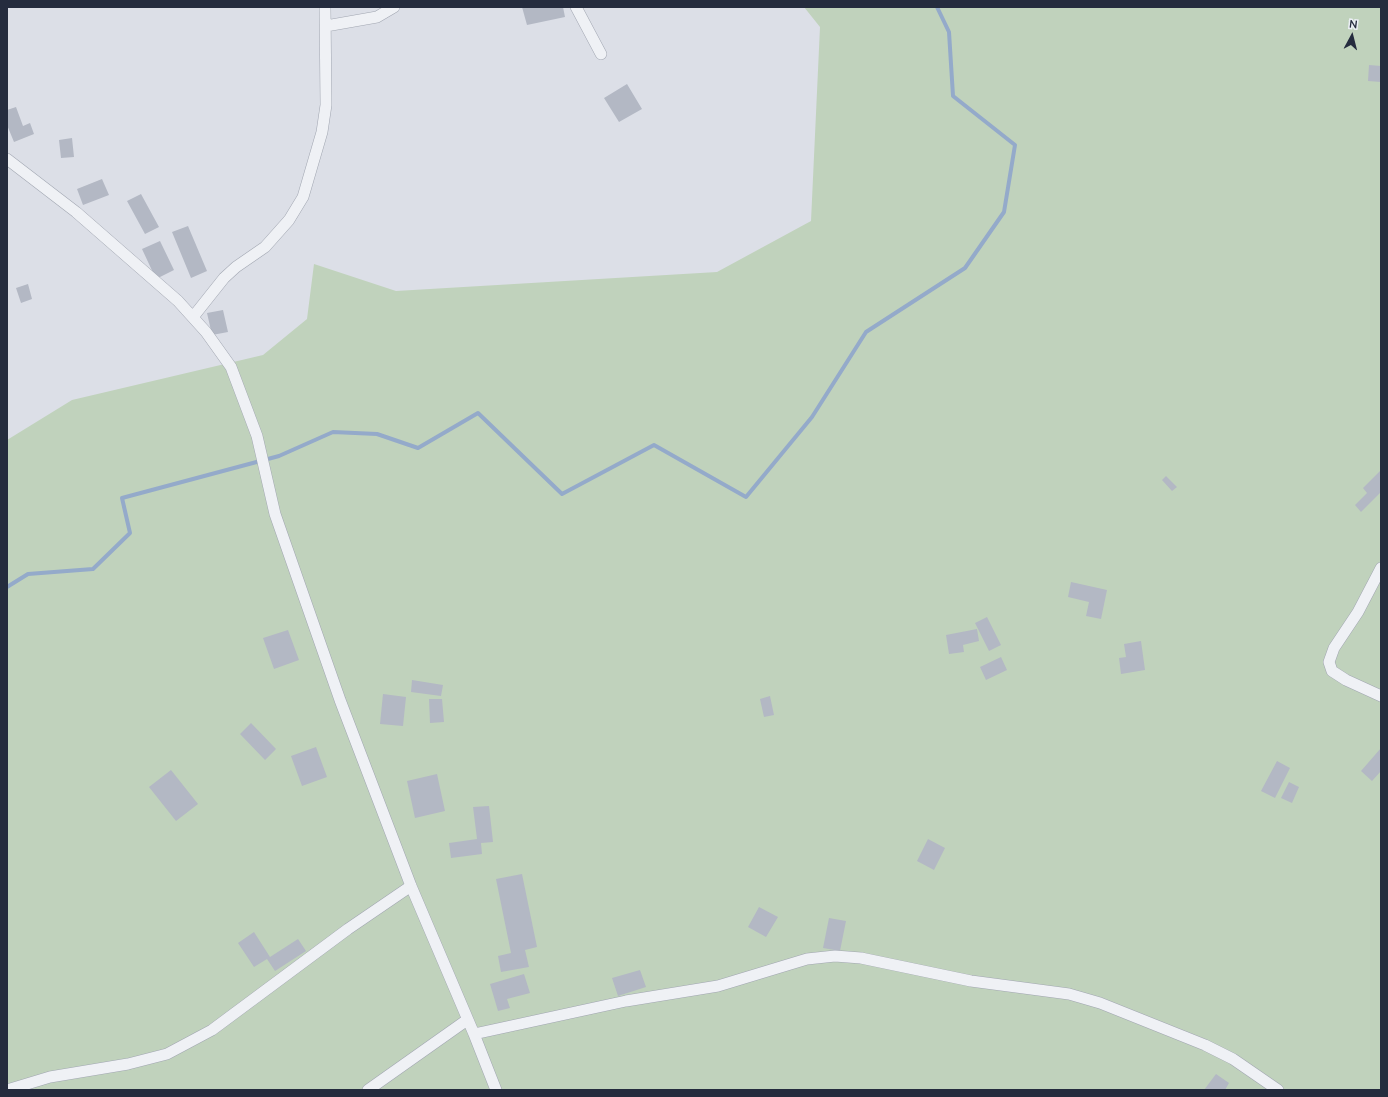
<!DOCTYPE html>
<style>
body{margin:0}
#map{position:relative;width:1388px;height:1097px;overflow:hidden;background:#dcdfe7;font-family:Mulish,sans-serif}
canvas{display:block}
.frame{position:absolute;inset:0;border:8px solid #252c3e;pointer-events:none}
.north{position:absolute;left:1332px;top:16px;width:40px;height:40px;-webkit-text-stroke:3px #ebeff5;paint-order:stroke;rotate:7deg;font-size:11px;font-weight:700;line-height:16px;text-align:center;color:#252c3e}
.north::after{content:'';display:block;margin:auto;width:14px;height:18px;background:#252c3e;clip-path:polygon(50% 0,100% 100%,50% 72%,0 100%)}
</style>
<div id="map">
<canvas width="1388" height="1097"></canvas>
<div class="frame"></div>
<div class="north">N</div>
</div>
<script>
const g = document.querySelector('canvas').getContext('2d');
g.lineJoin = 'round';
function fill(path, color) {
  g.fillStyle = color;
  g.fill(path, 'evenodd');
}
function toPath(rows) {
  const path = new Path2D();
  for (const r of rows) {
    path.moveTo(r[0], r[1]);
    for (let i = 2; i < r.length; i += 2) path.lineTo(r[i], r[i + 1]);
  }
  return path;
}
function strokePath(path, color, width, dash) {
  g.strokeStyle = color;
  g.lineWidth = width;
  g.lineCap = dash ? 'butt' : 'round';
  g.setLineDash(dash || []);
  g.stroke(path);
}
fill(toPath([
 [804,7,1381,7,1381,1090,7,1090,7,440,72,400,263,355,307,319,314,264,396,291,717,272,811,221,820,27]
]), '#c0d2bc');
strokePath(toPath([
 [7,587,28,574,93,569,130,533,122,498,279,456,333,432,377,434,418,448,478,413,562,494,654,445,746,497,812,417,866,332,965,268,1004,212,1015,145,953,96,949,32,937,7]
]), '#94aaca', 4);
fill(toPath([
 [522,7,563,7,565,17,527,25],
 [1369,65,1381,66,1381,82,1368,81],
 [627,84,642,109,619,122,604,98],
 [16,107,23,126,30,123,34,134,14,142,7,125,7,110],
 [72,138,74,157,61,158,59,140],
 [102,179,109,195,83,205,77,189],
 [141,194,159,227,145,234,127,201],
 [188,226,207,271,191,278,172,232],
 [160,241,174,270,156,279,142,249],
 [28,284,32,299,21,303,16,288],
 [223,310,228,332,212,335,207,313],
 [1381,470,1381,492,1361,512,1355,505,1367,493,1363,488],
 [1166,476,1177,487,1172,491,1162,480],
 [1071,582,1107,590,1101,619,1086,616,1089,602,1068,597],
 [987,617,1001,645,989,651,975,623],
 [977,629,979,641,963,645,964,652,949,654,946,635],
 [288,630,299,660,274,669,263,638],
 [1141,641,1145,670,1121,674,1119,658,1126,657,1124,644],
 [1001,657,1007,670,986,680,980,667],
 [412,680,443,685,441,696,411,692],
 [383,694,406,697,403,726,380,724],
 [770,696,774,715,764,717,760,699],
 [429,699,442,699,444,722,430,723],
 [251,723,276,749,265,760,240,734],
 [316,747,327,777,302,786,291,756],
 [1381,748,1381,771,1372,781,1361,771],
 [1277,761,1290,768,1275,798,1261,791],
 [171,770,198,804,176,821,149,787],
 [437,774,445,811,415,818,407,781],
 [1289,782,1299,787,1292,803,1281,798],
 [489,806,493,842,481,843,482,854,451,858,449,843,477,839,473,807],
 [928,839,945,848,934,870,917,861],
 [522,874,537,947,525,950,529,967,501,972,498,956,511,953,496,879],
 [759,907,778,917,766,937,748,927],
 [829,918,846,921,840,951,823,948],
 [254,932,270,957,298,939,306,951,275,971,267,959,254,967,238,943],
 [640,970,646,987,618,996,612,978],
 [524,974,530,993,507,999,510,1008,498,1011,490,984],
 [1216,1074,1229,1083,1225,1090,1204,1090]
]), '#b3b8c4');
const street = toPath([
 [576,7,601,54],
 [326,26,377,17,394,7],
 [7,159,76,212,178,301,206,332,231,367,257,436,275,514,340,700,411,886,474,1034,496,1090],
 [193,317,224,278,236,267,265,247,289,220,303,197,322,132,326,105,325,7],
 [1381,568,1358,612,1334,648,1329,662,1332,671,1346,680,1381,696],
 [474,1034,626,1001,718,986,807,959,835,956,861,958,971,981,1069,994,1100,1003,1205,1045,1233,1059,1278,1090],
 [7,1090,50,1077,128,1064,167,1054,212,1030,348,929,411,886],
 [368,1090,467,1020]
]);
strokePath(street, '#a1a6b1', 12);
strokePath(street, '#eff1f5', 11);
</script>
